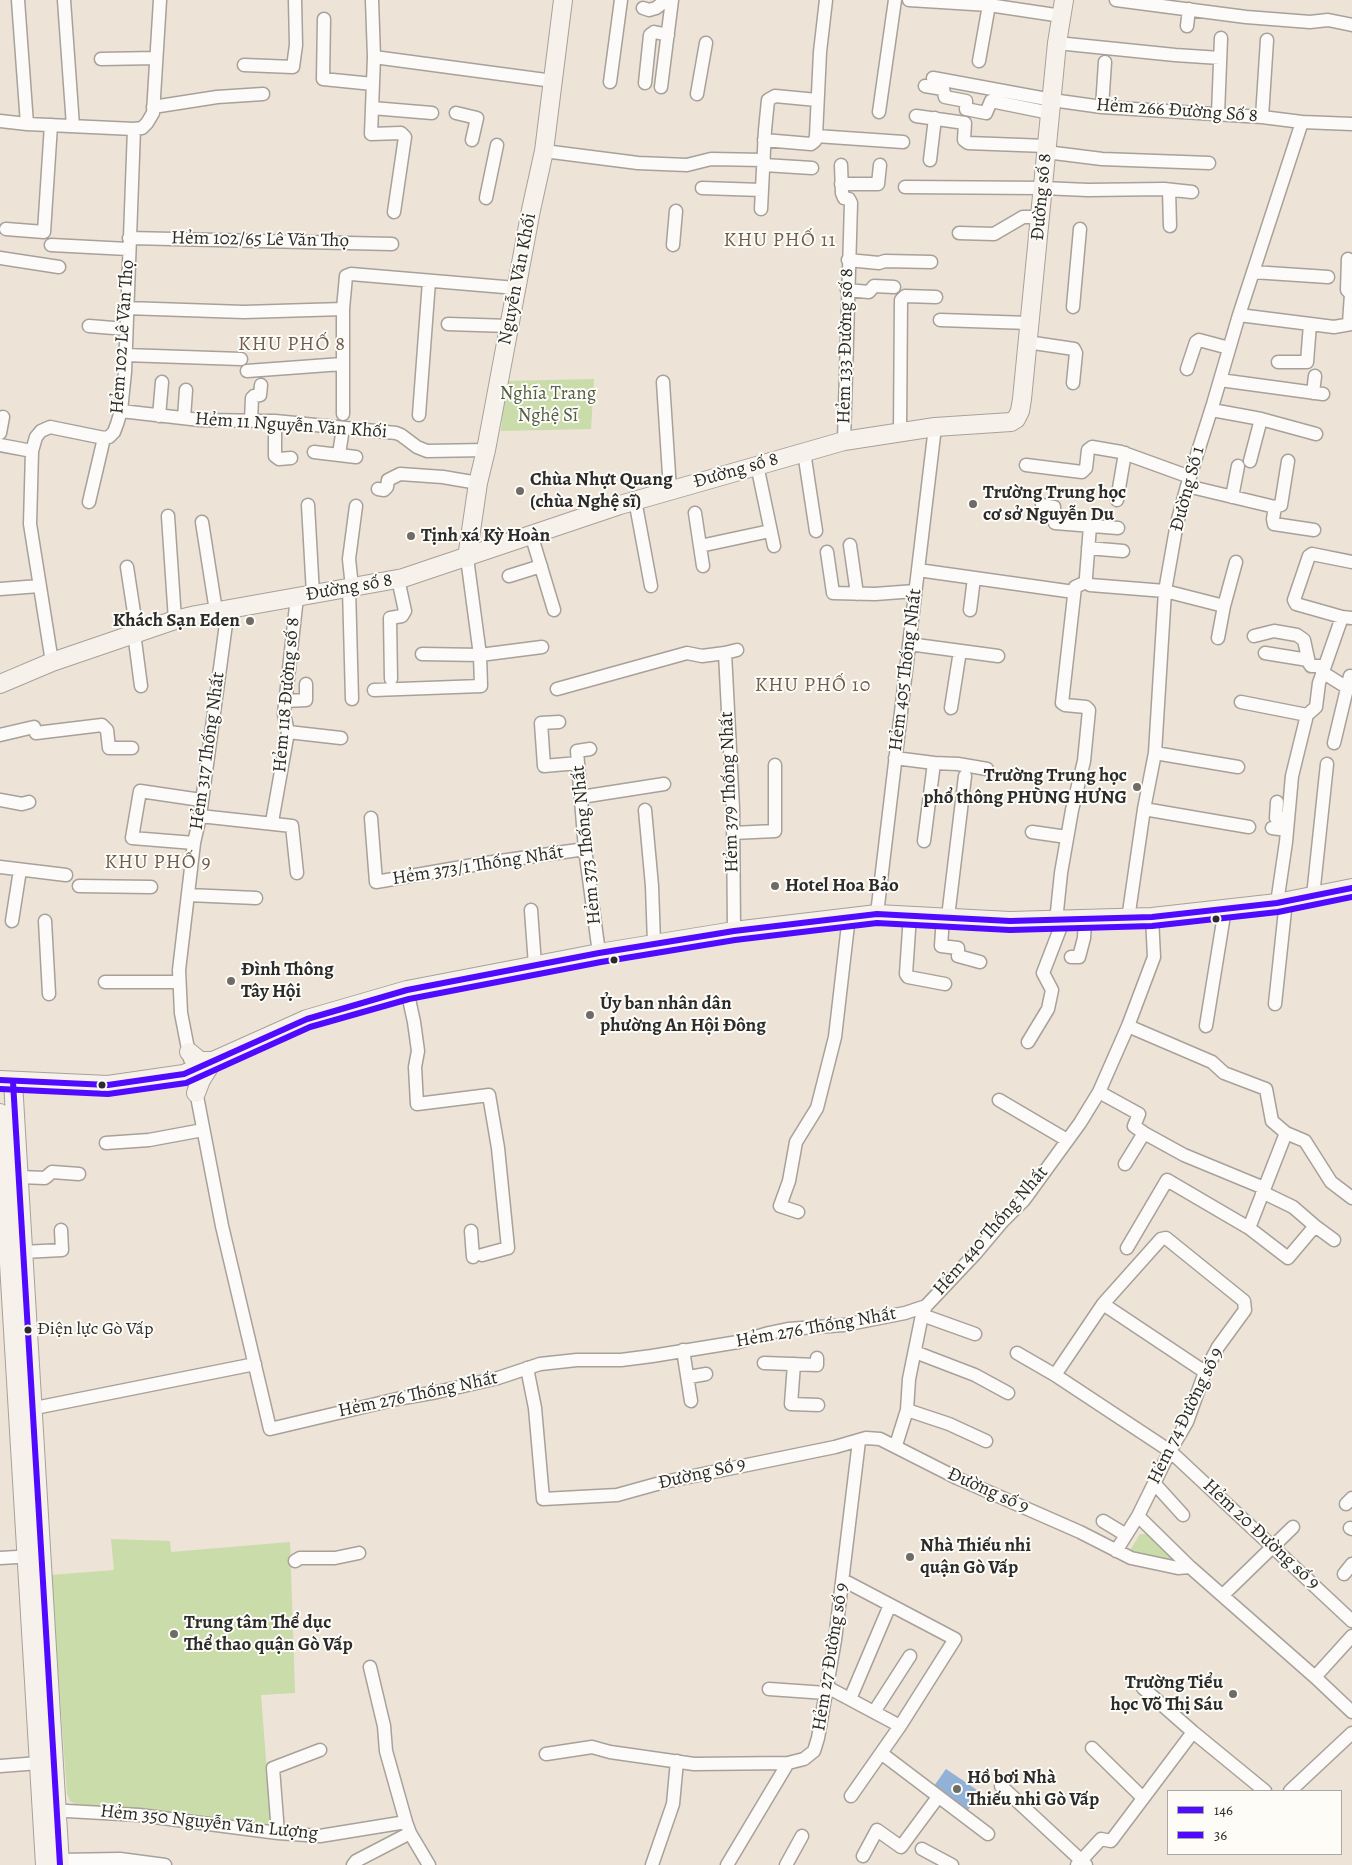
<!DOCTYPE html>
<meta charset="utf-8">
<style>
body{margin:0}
#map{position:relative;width:1352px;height:1865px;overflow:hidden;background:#ede3d7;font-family:Alegreya,serif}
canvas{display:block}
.legend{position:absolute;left:1167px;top:1790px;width:175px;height:65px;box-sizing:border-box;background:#fdfcf7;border:1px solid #a9a8a5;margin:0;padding:6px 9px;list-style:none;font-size:15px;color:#2b2b2b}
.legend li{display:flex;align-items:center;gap:10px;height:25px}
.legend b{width:25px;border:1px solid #a9a8a5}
</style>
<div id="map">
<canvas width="1352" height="1865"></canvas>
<ul class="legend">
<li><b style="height:6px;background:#4f0aff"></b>146</li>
<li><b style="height:6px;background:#4f0aff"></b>36</li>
</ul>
</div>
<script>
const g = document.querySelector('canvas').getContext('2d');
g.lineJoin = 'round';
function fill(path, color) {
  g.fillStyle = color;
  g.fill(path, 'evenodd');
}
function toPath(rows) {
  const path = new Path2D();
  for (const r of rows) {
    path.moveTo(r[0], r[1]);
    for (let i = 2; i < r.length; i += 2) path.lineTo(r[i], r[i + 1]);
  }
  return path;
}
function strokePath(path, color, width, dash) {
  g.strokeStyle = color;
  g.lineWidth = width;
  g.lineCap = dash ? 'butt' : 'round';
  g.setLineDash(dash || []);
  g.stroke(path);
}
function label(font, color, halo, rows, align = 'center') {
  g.font = font + ' Alegreya,serif';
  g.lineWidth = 4;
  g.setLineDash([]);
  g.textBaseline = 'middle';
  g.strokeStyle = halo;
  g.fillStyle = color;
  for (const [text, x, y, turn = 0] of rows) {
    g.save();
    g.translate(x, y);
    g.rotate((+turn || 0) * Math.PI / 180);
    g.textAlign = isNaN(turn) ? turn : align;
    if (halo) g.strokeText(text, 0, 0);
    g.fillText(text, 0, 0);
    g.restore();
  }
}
fill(toPath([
 [594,379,591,429,501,431,506,381],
 [1140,1534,1149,1534,1172,1556,1174,1560,1172,1562,1131,1554,1131,1549],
 [111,1539,170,1541,171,1552,290,1542,295,1693,261,1695,271,1824,75,1804,70,1801,67,1794,51,1575,114,1570]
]), '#c9dca9');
fill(toPath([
 [946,1769,980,1792,968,1810,934,1786]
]), '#91b1d6');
const street = toPath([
 [18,0,27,124],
 [64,0,73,126],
 [372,0,374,57,371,134,401,133,405,137,394,212],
 [826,0,820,52,816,136,903,142],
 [909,0,989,5,1062,16],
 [1116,0,1246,17,1310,22,1328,20,1352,25],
 [643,8,649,10,656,8,665,1,672,0],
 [324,19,323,79,373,84],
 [1187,26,1189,9],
 [1057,43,1175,55,1220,58],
 [374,57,553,81],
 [101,59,156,58],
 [979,61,989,5],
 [244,65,293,67,296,45,295,0],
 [933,78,1052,100,1102,107,1262,117,1302,122],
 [610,82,621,0],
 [645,83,650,35,654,32,668,35],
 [925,86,943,89,945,97,966,101,966,109,986,113,991,101,1050,113],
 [661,87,672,0],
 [697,94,706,43],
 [153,107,217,97,263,94],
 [1102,107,1105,62],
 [372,108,432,113],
 [879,112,895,0],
 [456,113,477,118,472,140],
 [1218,114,1221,38],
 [916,116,965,123,964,140,968,143,1046,146],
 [1262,117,1267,40],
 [0,121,27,124,134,129],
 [764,140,811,144,815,141,816,136],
 [544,151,638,163,687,165,711,159,764,160],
 [1046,152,1102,159,1209,163],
 [930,160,935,118],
 [764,165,812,168],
 [841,165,842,193,844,198,849,199,851,203,844,441],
 [841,184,878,184,880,165],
 [905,187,1042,188,1088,190,1164,189,1192,192],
 [702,188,762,190],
 [1169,190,1170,226],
 [486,198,497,145],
 [761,209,765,130,768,100,775,96,817,100],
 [6,229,44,232,51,125],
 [959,233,994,234,1023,217,1041,217],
 [129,238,392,244],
 [51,245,128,249],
 [673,245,676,211],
 [0,258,59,267],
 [1348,259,1347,290,1351,294,1349,324],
 [848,260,879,263,885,261,931,262],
 [1253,272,1328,277],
 [847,290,869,292,874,286,894,287],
 [1073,307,1080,229],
 [126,308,244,312,343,309],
 [1239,315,1334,327,1352,324],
 [940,320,1029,323],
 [448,324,509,326],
 [89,326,126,329],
 [1027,342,1074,349,1076,353,1073,383],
 [125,355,241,359],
 [1278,362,1307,362,1310,324],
 [1187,369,1196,342,1199,340,1229,348],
 [247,371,342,364],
 [1220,380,1323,394],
 [663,382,670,490],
 [1313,393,1315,376],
 [1212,410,1261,419,1316,434],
 [121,411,200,420,275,421,396,433,401,435,417,447,427,451,486,450],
 [343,414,343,309,346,276,351,274,516,288],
 [419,415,429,281],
 [159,416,162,382],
 [184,418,186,390],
 [251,421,252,398,254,396,260,395,261,385],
 [275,421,275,456,279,459,291,458],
 [900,431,901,300,905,296,936,297],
 [0,433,3,417],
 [0,445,32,451],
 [314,452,356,457],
 [804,452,816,531],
 [339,454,343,428],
 [1250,461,1261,419],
 [757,465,774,546],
 [1026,465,1082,472,1086,468,1088,450,1092,447,1121,452,1190,477],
 [1187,486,1275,507,1273,519,1274,524,1314,530],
 [378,489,384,490,387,487,388,480,400,474,443,477,478,483],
 [1232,497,1238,466],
 [635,500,651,586],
 [1117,500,1125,453],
 [89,502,104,438],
 [308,505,313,594],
 [1042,505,1054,507,1055,523,1118,528],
 [1275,507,1281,505,1288,461],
 [695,513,703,566],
 [168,516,175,620],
 [202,522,216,611],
 [1090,526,1086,577,1086,582,1090,585,1165,591,1224,606],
 [531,534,554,610],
 [850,545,857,594],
 [700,546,770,531],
 [1088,548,1123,551],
 [827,552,833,593,875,594,915,591],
 [127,567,137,632],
 [918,570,1074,592],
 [509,576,541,566],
 [352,587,349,559,356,506],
 [349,588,352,699],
 [0,589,39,586],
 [970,610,974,578],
 [1342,617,1296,604,1294,600,1309,556,1312,554,1352,562],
 [134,633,141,686],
 [1254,636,1274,631,1297,635,1304,640,1309,663,1311,666,1324,666],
 [1218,638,1224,606,1236,562],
 [909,644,998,656],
 [725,653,733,808,734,931],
 [1265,653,1308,660],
 [422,654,480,655,542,647],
 [52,662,30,524,32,451,36,437,41,431,50,427,104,438,109,437,114,432,117,424,121,411,125,372,134,129,142,128,147,123,153,113,160,0],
 [1322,672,1346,687,1352,688],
 [391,679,390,618,402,616,405,611,398,579],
 [557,689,687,653,702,656,725,653,737,650],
 [374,690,481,686,480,655,467,558],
 [285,701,306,700,306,684],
 [1241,702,1307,715],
 [951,708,960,651],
 [559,722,541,723,544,766,578,763],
 [288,732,341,738],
 [36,733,102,725,107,730,109,748,132,748],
 [0,735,34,727],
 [1334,743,1350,676],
 [590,749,577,751,585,849,599,953],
 [1155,753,1238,767],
 [895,758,934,763,924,841],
 [934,763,958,764,987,769],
 [581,797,664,784],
 [0,800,22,804,29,802],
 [1277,802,1276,818,1288,819],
 [1144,809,1249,827],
 [645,810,652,886,654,943],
 [200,816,292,826,297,873],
 [371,818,376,882,479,864,585,849],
 [272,822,288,732,284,714,297,597],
 [1272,828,1287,830],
 [1032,832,1067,837],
 [733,833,775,831,775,765],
 [194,843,132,838,140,791,201,800],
 [0,867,66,875],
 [79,886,151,887],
 [188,895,256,898],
 [1313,896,1327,764],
 [1277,903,1286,842,1292,776,1307,715,1316,707,1319,683,1342,617,1352,618],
 [531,910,535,965],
 [877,914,935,427],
 [910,915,906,974,908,977,945,984],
 [943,917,941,946,958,948,958,956,980,962],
 [948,917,965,776],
 [1128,919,1144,809,1155,753,1165,591,1177,523,1187,486,1213,404,1239,315,1302,122,1352,124],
 [12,921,20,870],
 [45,921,49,994],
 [1056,921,1061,873,1072,810,1084,761,1089,710,1086,707,1065,705,1062,703,1075,587,1086,582],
 [1071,957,1079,957,1084,938,1085,920],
 [105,982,179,982],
 [407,990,414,1022,418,1051,415,1067,417,1104,489,1095,498,1148,508,1248,482,1255],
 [1275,1004,1286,901],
 [1128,1026,1212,1062,1224,1073,1266,1089,1272,1121,1286,1133,1305,1141,1331,1182,1352,1198],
 [1206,1026,1225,909],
 [1028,1042,1048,1009,1052,990,1043,973,1063,921],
 [190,1059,181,1013,179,970,194,843,200,816,228,609],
 [195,1086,222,1226,270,1429,397,1399,437,1392,498,1378,540,1364,577,1360,621,1360,652,1356,738,1342,769,1333,788,1329,844,1325,905,1313,926,1306],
 [1099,1092,1139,1114,1134,1126,1144,1133,1125,1164],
 [999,1100,1067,1140],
 [1144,1133,1184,1155,1264,1188],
 [106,1143,149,1140,203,1130],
 [19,1177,45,1178,52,1172,79,1174],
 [1262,1192,1293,1207,1315,1226,1334,1240],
 [798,1212,780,1206,789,1181,796,1142,817,1108,835,1037,849,916],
 [1249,1228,1286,1133],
 [471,1231,473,1257],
 [1127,1248,1167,1180,1249,1228,1288,1258,1315,1226],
 [23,1252,62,1250,61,1230],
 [1103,1304,1205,1372],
 [922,1315,975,1334],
 [683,1350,691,1401],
 [915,1352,975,1375,1008,1393],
 [1017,1353,1055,1375,1170,1451,1352,1621],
 [764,1363,817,1365,817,1358],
 [794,1364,791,1404,818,1405],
 [527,1368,535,1408,543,1499,617,1495,664,1482,835,1447,866,1438,880,1439,957,1478,1080,1532,1131,1558,1178,1568,1190,1567,1315,1677,1352,1712],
 [1055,1375,1103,1304,1161,1239,1166,1238,1244,1301,1245,1310,1218,1347,1205,1372,1187,1422,1170,1451,1138,1516],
 [689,1377,706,1374],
 [25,1410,255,1364],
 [907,1410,949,1424,986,1441],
 [896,1445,907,1410,909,1379,922,1315,926,1306,976,1253,1003,1221,1024,1200,1080,1123,1099,1092,1128,1026,1154,957,1152,917],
 [1154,1483,1183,1515],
 [1346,1504,1352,1498],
 [1103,1521,1126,1535],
 [1350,1528,1352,1529],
 [1116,1551,1138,1516,1190,1567],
 [0,1558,34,1556],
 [295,1561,300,1558,335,1558,359,1553],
 [1344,1574,1352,1564],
 [843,1580,955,1639,900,1726,851,1796],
 [1223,1595,1293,1527],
 [370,1667,384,1726,386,1751,406,1822,410,1833,429,1865],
 [1315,1677,1352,1636],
 [827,1687,900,1726],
 [1143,1688,1193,1732],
 [769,1689,826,1693],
 [850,1699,890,1605],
 [874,1712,910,1656],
 [1092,1748,1143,1798],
 [881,1753,988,1834],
 [546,1754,592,1747,610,1752,694,1764,788,1763,804,1759,814,1751,818,1738,835,1640,859,1441],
 [0,1766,39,1763],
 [1001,1786,1086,1865],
 [1290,1791,1352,1733],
 [49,1810,139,1815,278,1833,320,1836,406,1822],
 [278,1833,273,1768,320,1750],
 [922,1849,952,1865],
 [863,1856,877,1830,901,1847,938,1797],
 [59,1860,120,1859,165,1865],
 [353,1865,356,1861,410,1833],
 [652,1865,673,1804,677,1761],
 [727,1865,788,1763],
 [786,1865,802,1836],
 [1077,1865,1101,1839,1111,1841,1193,1732,1265,1791]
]);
const secondary = toPath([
 [467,558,478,483,486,450,531,210,544,151,563,0],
 [0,684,52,662,175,620,196,615,403,578,620,505,844,441,935,427,1011,422,1016,419,1020,411,1022,399,1057,43,1064,0],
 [189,1052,200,1061,214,1061],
 [0,1080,108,1085,184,1074,307,1019,407,990,599,953,734,931,877,914,1010,921,1152,917,1277,903,1352,888],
 [13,1082,60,1865],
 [196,1093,201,1080,213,1061],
 [0,1113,45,1865]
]);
strokePath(street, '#a7a19a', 15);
strokePath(secondary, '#a7a19a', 20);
strokePath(street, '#fcfbf9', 12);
strokePath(secondary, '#f6f1eb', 18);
strokePath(toPath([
 [0,1080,108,1085,184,1074,307,1019,407,990,599,953,734,931,877,914,1010,921,1152,917,1277,903,1352,888],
 [13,1082,60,1865]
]), '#4f0aff', 6);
strokePath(toPath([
 [0,1089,108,1094,186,1083,310,1027,409,999,601,962,735,940,877,923,1010,930,1152,926,1278,912,1352,897]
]), '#4f0aff', 6);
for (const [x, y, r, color] of [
 [520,491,5,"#6f6b67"],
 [973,504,5,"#6f6b67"],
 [411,536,5,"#6f6b67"],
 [250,621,5,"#6f6b67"],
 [1137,787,5,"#6f6b67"],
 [775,886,5,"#6f6b67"],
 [1216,919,4.5,"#2b2b2b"],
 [614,960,4.5,"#2b2b2b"],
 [231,981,5,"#6f6b67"],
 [590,1015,5,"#6f6b67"],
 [102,1085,4.5,"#2b2b2b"],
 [28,1330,4.5,"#2b2b2b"],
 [910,1557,5,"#6f6b67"],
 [174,1634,5,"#6f6b67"],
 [1233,1694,5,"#6f6b67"],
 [957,1789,5,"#6f6b67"]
]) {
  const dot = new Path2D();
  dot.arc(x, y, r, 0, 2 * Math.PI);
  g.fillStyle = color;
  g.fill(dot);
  strokePath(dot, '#fdfcf7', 2);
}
label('18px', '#2b2b2b', '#fdfcf7', [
 ["Điện lực Gò Vấp",37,1330]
], 'left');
label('19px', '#2b2b2b', '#fdfcf7', [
 ["Hẻm 266 Đường Số 8",1177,111,4],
 ["Đường số 8",1042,197,-85],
 ["Hẻm 102/65 Lê Văn Thọ",260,240,1],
 ["Nguyễn Văn Khối",518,279,-79],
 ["Hẻm 102 Lê Văn Thọ",123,337,-86],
 ["Hẻm 133 Đường số 8",846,346,-89],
 ["Hẻm 11 Nguyễn Văn Khối",291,426,4],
 ["Đường số 8",736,471,-16],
 ["Đường Số 1",1188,489,-75],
 ["Đường số 8",349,588,-10],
 ["Hẻm 405 Thống Nhất",906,670,-83],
 ["Hẻm 118 Đường số 8",287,695,-85],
 ["Hẻm 317 Thống Nhất",208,751,-82],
 ["Hẻm 379 Thống Nhất",730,792,-92],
 ["Hẻm 373 Thống Nhất",587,845,-96],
 ["Hẻm 373/1 Thống Nhất",478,866,-9],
 ["Hẻm 440 Thống Nhất",991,1231,-49],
 ["Hẻm 276 Thống Nhất",816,1328,-10],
 ["Hẻm 276 Thống Nhất",418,1395,-12],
 ["Hẻm 74 Đường số 9",1186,1416,-64],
 ["Đường Số 9",702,1474,-13],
 ["Đường số 9",988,1491,24],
 ["Hẻm 20 Đường số 9",1261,1535,43],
 ["Hẻm 27 Đường số 9",831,1657,-81],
 ["Hẻm 350 Nguyễn Văn Lượng",209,1823,6]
]);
label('19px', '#515f46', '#fdfcf7', [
 ["Nghĩa Trang",548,394],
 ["Nghệ Sĩ",548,416]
]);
label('bold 19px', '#2b2b2b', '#fdfcf7', [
 ["Chùa Nhựt Quang",530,480],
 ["(chùa Nghệ sĩ)",530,502],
 ["Trường Trung học",983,493],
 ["cơ sở Nguyễn Du",983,515],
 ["Tịnh xá Kỳ Hoàn",421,536],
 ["Khách Sạn Eden",240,621,"right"],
 ["Trường Trung học",1127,776,"right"],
 ["phổ thông PHÙNG HƯNG",1127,798,"right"],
 ["Hotel Hoa Bảo",785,886],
 ["Đình Thông",241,970],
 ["Tây Hội",241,992],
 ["Ủy ban nhân dân",600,1004],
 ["phường An Hội Đông",600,1026],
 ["Nhà Thiếu nhi",920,1546],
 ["quận Gò Vấp",920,1568],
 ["Trung tâm Thể dục",184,1623],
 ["Thể thao quận Gò Vấp",184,1645],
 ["Trường Tiểu",1223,1683,"right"],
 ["học Võ Thị Sáu",1223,1705,"right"],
 ["Hồ bơi Nhà",967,1778],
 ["Thiếu nhi Gò Vấp",967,1800]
], 'left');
g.letterSpacing = '1px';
label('20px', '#6f5c51', '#fdfcf7', [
 ["KHU PHỐ 11",780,241],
 ["KHU PHỐ 8",292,345],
 ["KHU PHỐ 10",813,686],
 ["KHU PHỐ 9",158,863]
]);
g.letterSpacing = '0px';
</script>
